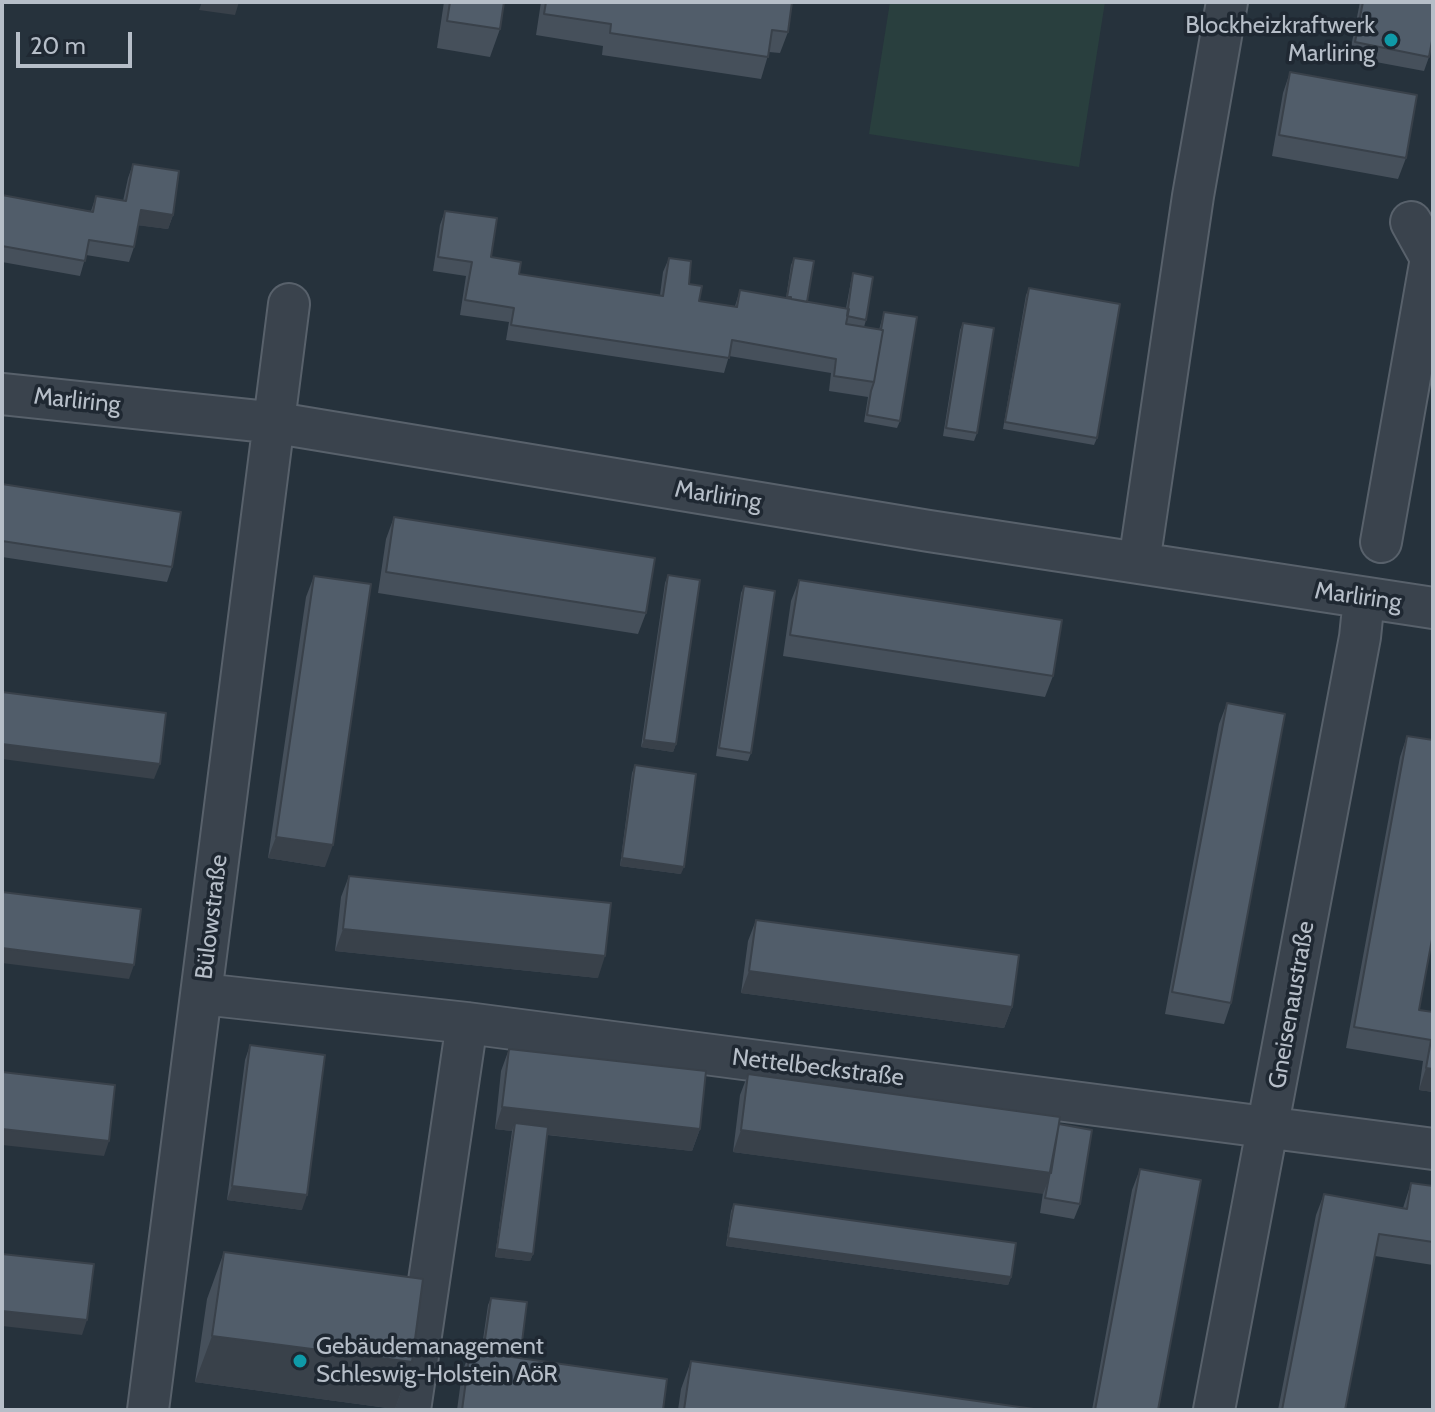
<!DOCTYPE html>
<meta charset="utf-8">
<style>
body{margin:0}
#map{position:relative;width:1435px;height:1412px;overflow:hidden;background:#26323c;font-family:Cabin,sans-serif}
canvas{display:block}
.frame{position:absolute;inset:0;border:4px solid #b6bec8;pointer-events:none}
.scale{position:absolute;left:16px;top:32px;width:116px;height:36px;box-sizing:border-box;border:4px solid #b6bec8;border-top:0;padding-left:10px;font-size:24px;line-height:28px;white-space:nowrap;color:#b6bec8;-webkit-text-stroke:6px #1f2832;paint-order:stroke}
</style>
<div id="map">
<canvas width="1435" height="1412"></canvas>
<div class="frame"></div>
<div class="scale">20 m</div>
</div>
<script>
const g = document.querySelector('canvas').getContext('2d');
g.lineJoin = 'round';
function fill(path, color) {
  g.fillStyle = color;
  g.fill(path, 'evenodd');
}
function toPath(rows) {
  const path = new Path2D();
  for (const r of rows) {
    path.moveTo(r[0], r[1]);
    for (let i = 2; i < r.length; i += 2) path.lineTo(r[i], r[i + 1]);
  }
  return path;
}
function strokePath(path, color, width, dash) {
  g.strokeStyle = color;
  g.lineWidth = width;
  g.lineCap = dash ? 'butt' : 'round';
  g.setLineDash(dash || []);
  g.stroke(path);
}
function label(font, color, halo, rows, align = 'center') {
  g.font = font + ' Cabin,sans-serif';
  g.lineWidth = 7;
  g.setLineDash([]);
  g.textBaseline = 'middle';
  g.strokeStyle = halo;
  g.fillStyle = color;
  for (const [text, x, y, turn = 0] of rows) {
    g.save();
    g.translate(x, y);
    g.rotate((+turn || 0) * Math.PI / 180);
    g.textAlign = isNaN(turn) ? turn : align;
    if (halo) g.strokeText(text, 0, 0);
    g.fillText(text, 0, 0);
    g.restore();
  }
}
fill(toPath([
 [890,2,1105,2,1079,167,869,134]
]), '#293f3e');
const minor = toPath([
 [2,394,277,423,929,531,1433,608],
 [1381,542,1431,258,1411,222],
 [1139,563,1193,196,1227,2],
 [202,994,467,1023,1433,1149],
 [148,1410,289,304],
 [410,1410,467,1023],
 [1214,1410,1360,637,1364,598]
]);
strokePath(minor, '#58616b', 44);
strokePath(minor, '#3a434d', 40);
fill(toPath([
 [444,2,504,2,500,29,490,57,437,48],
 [541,2,792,2,788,32,780,53,769,52,761,79,602,55,603,46,536,35],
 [1360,2,1433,2,1429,57,1424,71,1349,57],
 [1290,72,1406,158,1398,179,1272,156,1283,93],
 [133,164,173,215,168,229,138,225,134,247,129,262,86,255,80,276,2,262,2,195,91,211,96,196,123,201,128,178],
 [445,211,491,257,519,274,660,295,663,272,669,258,689,284,699,301,735,306,740,290,786,298,791,265,794,258,807,302,846,308,851,281,853,273,866,320,864,327,879,330,884,312,900,421,897,428,864,422,868,397,829,391,831,373,729,356,724,373,506,340,509,322,460,315,466,276,433,271,440,225],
 [1029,288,1097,438,1094,445,1003,429,1026,295],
 [963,323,977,433,974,441,943,436,960,330],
 [2,484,172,567,167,582,2,557],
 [394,517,646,613,638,634,378,593,386,539],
 [668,575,676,744,673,752,641,747,665,583],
 [314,576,325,867,268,858,306,597],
 [799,580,1053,676,1045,697,783,656,791,601],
 [744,586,751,753,748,761,716,756,741,593],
 [1227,703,1231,1003,1224,1024,1165,1014,1219,724],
 [1407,736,1419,1010,1433,1012,1433,1092,1419,1090,1423,1061,1346,1048,1400,757],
 [635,765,681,874,620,866,632,773],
 [349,876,598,978,335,951,341,897],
 [756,920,1012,1007,1004,1028,741,993,748,941],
 [250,1045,302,1210,227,1200,245,1060],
 [509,1049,700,1129,692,1151,547,1135,533,1254,530,1261,495,1257,512,1131,495,1129,501,1071],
 [748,1074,1059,1124,1080,1204,1074,1219,1040,1213,1043,1193,733,1152,740,1095],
 [1140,1169,1158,1410,1092,1410,1132,1190],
 [1411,1183,1433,1186,1433,1265,1375,1256,1345,1410,1278,1410,1316,1215,1324,1194,1403,1208],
 [734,1204,1011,1277,1008,1285,726,1246,731,1211],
 [224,1252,412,1362,395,1409,195,1382,207,1299],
 [491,1298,520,1358,663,1410,457,1410,462,1373,470,1351,481,1353,488,1305],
 [691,1361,1034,1410,678,1410,681,1389]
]), '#46505b');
fill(toPath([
 [202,2,239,2,235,15,199,10],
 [141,210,173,215,168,229,135,225],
 [644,740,676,744,673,752,641,747],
 [2,744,160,764,154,779,2,759],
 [276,837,333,845,325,867,268,858],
 [622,858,684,867,681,874,620,866],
 [343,929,605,956,598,978,335,951],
 [2,948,134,965,129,979,2,963],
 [749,971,1012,1007,1004,1028,741,993],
 [1426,1068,1433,1069,1433,1092,1419,1090],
 [502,1107,700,1129,692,1151,514,1131,515,1123,512,1131,495,1129],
 [2,1129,109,1141,104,1156,2,1145],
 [741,1130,1051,1173,1043,1194,733,1152],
 [232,1186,307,1195,302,1210,227,1200],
 [728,1238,1011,1277,1008,1285,726,1246],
 [497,1249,533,1254,530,1261,495,1257],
 [2,1311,87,1320,82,1335,2,1326],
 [212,1336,412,1362,395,1409,195,1382]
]), '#39414a');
const building = toPath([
 [450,2,504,2,500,29,447,21,450,2],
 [546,2,792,2,788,32,772,30,768,57,610,33,611,24,544,14,546,2],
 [1363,2,1433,2,1433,36,1429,57,1355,42,1363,2],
 [1290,72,1417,95,1406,158,1279,135,1290,72],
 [133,164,179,171,173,215,141,210,134,247,89,240,85,261,2,246,2,195,93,212,96,196,126,201,133,164],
 [445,211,497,218,491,257,521,262,519,274,663,296,669,258,691,261,689,284,702,286,699,301,737,307,740,290,849,309,846,324,883,330,874,382,834,376,836,359,732,340,729,358,511,325,514,308,465,300,472,262,438,257,445,211],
 [794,258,814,261,807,302,791,299,791,297,787,297,794,258],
 [853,273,873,277,866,320,847,316,853,273],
 [1029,288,1120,304,1097,438,1005,422,1029,288],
 [884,312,917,317,900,421,867,415,871,391,874,382,883,330,881,330,884,312],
 [963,323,994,328,977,433,946,428,963,323],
 [2,484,181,512,172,567,2,541,2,484],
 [394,517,655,558,646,613,386,572,394,517],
 [668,575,700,580,676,744,644,740,668,575],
 [314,576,371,584,333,845,276,837,314,576],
 [799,580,1062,620,1053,676,790,635,799,580],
 [744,586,775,591,751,753,719,748,744,586],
 [2,692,166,713,160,764,2,744,2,692],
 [1227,703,1285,714,1231,1003,1172,992,1227,703],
 [1407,736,1433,740,1433,934,1419,1010,1433,1012,1433,1069,1426,1068,1431,1040,1354,1027,1407,736],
 [635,765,696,774,684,867,622,858,635,765],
 [349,876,611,903,605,956,343,929,349,876],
 [2,892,141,909,134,965,2,948,2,892],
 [756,920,1019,955,1012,1007,749,971,756,920],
 [250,1045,325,1055,307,1195,232,1186,250,1045],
 [509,1049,706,1071,700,1129,502,1107,509,1049],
 [2,1072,115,1085,109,1141,2,1129,2,1072],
 [748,1074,1060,1117,1051,1173,741,1130,748,1074],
 [515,1123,548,1127,533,1254,497,1249,515,1123],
 [1059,1124,1092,1130,1080,1204,1045,1198,1059,1124],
 [1140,1169,1201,1180,1158,1410,1095,1410,1140,1169],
 [1411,1183,1433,1186,1433,1242,1379,1234,1345,1410,1282,1410,1324,1194,1407,1209,1411,1183],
 [734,1204,1016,1243,1011,1277,728,1238,734,1204],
 [224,1252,423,1279,412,1362,212,1336,224,1252],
 [2,1254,94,1264,87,1320,2,1311,2,1254],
 [491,1298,527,1302,520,1358,483,1353,491,1298],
 [470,1351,667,1379,663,1410,462,1410,470,1351],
 [691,1361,1034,1409,1034,1410,684,1410,691,1361]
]);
fill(building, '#515d6a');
strokePath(building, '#39414a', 2);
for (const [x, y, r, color] of [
 [1391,40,8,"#0f9aa8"],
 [300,1361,8,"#0f9aa8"]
]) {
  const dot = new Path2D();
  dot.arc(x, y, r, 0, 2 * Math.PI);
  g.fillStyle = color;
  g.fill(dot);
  strokePath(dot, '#1f2832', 3);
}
label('24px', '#b6bec8', '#1f2832', [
 ["Blockheizkraftwerk",1375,26],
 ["Marliring",1375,54],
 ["Gebäudemanagement",316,1347,"left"],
 ["Schleswig-Holstein AöR",316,1375,"left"]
], 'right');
label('24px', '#b6bec8', '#1f2832', [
 ["Marliring",77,401,6],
 ["Marliring",718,496,9],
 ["Marliring",1358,597,8],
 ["Bülowstraße",212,917,-83],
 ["Gneisenaustraße",1292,1005,-80],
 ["Nettelbeckstraße",818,1068,7]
]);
</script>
